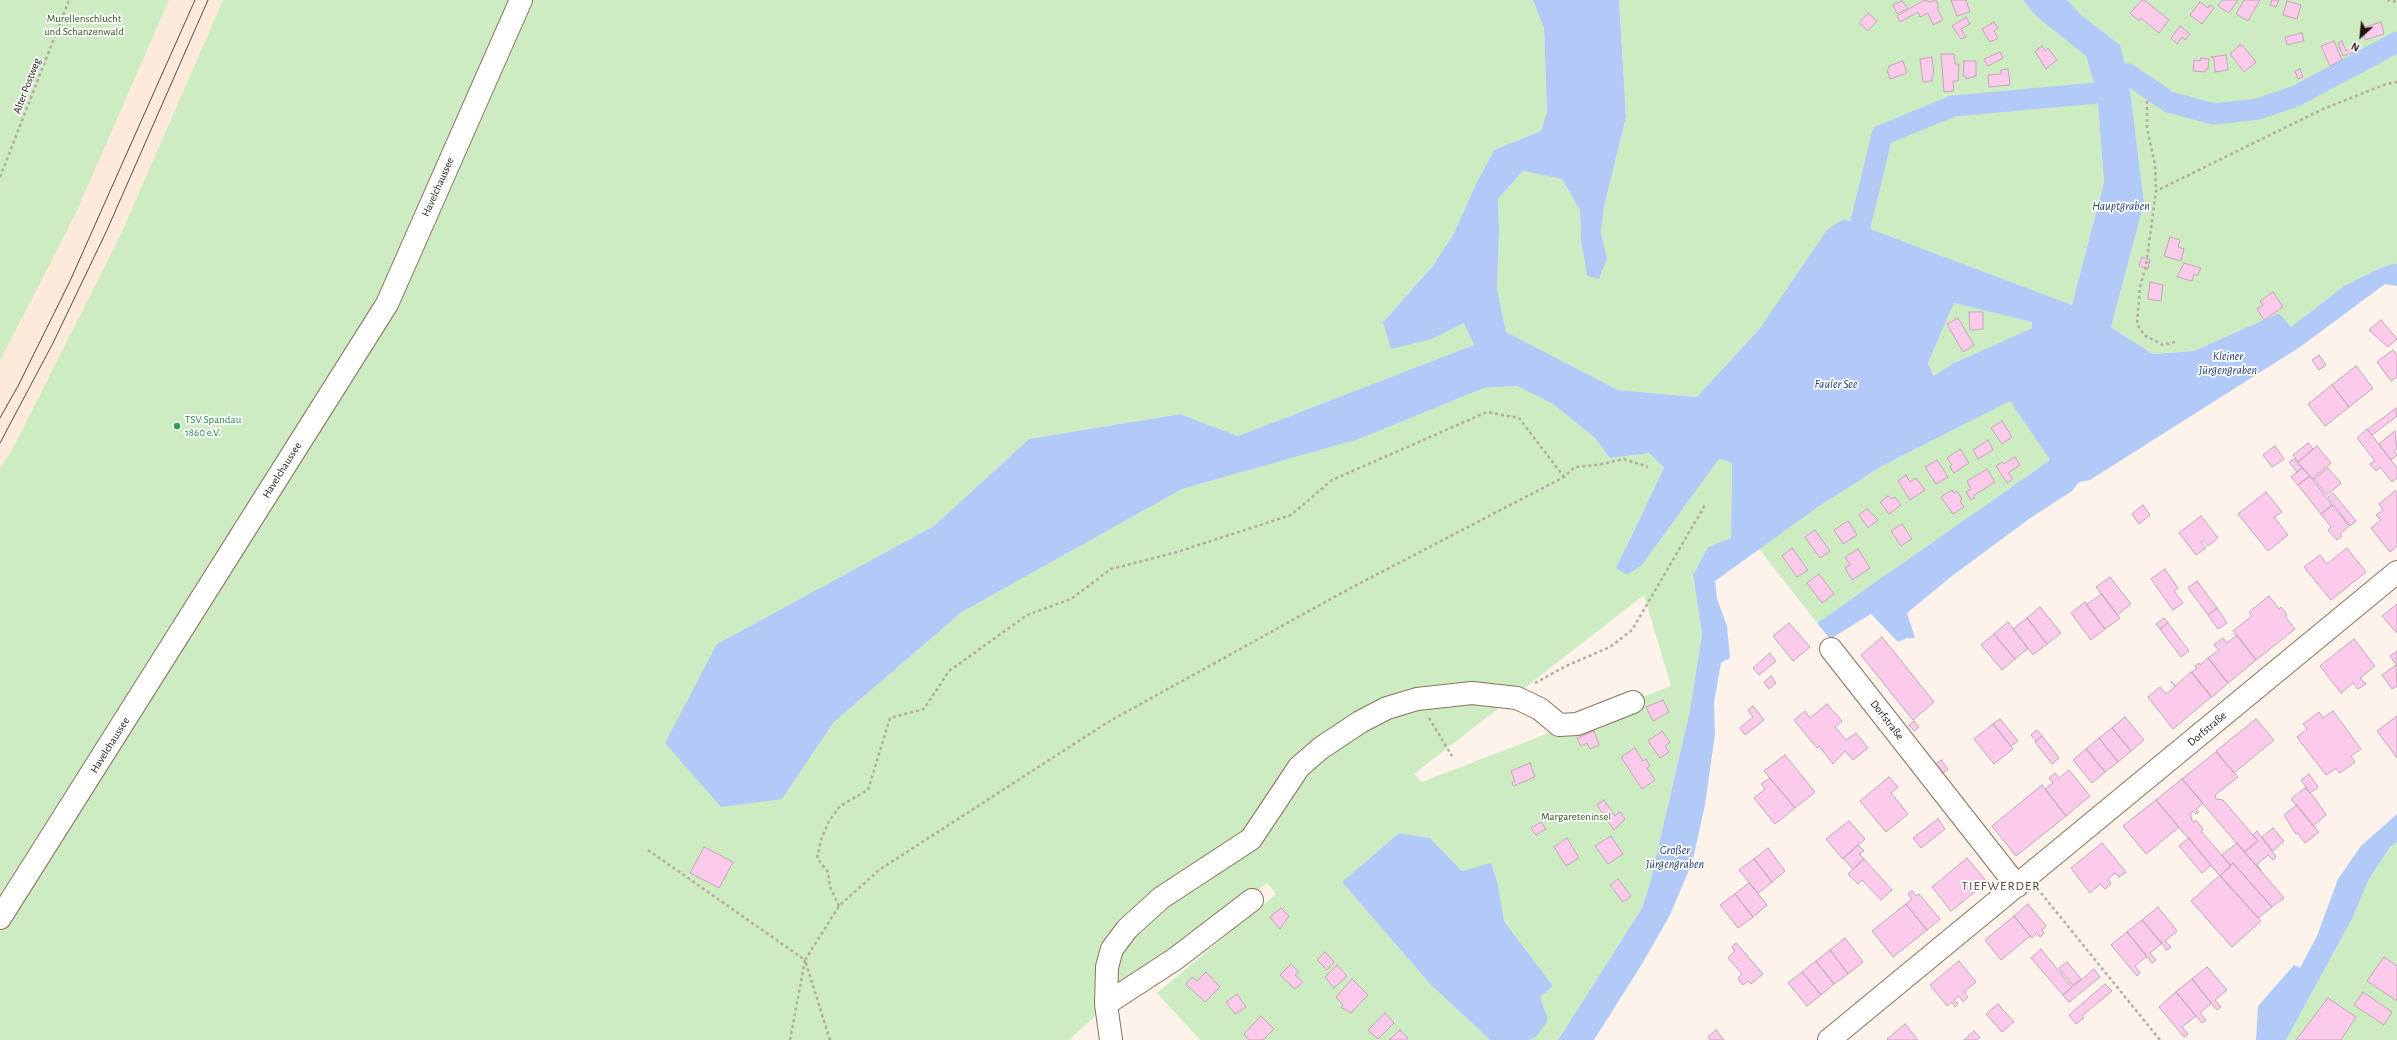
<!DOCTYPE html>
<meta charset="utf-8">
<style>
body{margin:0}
#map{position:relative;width:2397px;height:1040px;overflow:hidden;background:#fdf3ea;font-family:"Alegreya Sans",sans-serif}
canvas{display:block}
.north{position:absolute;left:2341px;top:16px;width:40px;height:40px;-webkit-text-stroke:3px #fff;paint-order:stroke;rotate:207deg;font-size:11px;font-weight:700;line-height:16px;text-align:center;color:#1e160e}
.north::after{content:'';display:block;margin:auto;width:14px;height:18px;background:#1e160e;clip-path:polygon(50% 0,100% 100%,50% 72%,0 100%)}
</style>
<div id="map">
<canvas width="2397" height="1040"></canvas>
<div class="north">N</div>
</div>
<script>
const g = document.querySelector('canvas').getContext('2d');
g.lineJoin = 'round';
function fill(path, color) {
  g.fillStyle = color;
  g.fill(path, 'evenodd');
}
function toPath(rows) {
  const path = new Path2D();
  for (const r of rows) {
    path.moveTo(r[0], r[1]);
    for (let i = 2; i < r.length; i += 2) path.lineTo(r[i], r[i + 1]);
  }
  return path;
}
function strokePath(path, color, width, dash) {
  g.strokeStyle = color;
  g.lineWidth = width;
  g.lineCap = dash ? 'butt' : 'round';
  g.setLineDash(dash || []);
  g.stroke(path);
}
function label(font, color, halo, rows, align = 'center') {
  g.font = font + ' "Alegreya Sans",sans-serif';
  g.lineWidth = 3.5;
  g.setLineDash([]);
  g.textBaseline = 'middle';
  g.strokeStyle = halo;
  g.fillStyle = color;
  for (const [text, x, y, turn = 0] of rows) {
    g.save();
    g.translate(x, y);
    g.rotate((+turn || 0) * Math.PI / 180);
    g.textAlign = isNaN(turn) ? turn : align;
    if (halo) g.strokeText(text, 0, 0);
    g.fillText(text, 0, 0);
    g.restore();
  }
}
fill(toPath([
 [169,0,223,0,121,234,15,444,0,469,0,361,76,213]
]), '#fdeada');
fill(toPath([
 [0,0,169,0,76,213,0,361],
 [223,0,1533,0,1544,28,1547,113,1541,131,1494,150,1475,186,1454,233,1432,267,1383,322,1432,339,1464,323,1475,345,1238,436,1180,414,1029,439,934,526,717,644,782,799,834,722,962,612,1182,489,1359,439,1484,388,1517,386,1553,404,1595,438,1610,457,1649,453,1664,469,1626,546,1642,565,1719,459,1732,463,1731,538,1708,547,1693,575,1702,634,1690,710,1650,883,1642,908,1558,1040,1530,1040,1536,1037,1540,997,1553,986,1504,921,1498,885,1462,871,1430,838,1399,833,1342,882,1429,983,1490,1040,1200,1040,1157,993,1276,894,1267,883,1126,988,1069,1040,0,1040,0,469,15,444,121,234],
 [1644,595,1671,686,1422,782,1414,774],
 [1619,0,2023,0,2037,17,2086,56,2097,93,2104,182,2072,305,1844,219,1761,327,1697,397,1618,390,1506,333,1497,289,1499,231,1498,199,1523,171,1562,179,1580,210,1581,241,1587,276,1607,258,1601,232,1604,207,1626,117],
 [2067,0,2397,0,2397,263,2380,268,2344,286,2291,327,2279,313,2194,351,2153,354,2111,327,2144,203,2128,74,2120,45,2080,14],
 [1954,303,2032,322,2032,328,1952,364,1935,377,1928,363],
 [2010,400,2050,460,1817,623,1759,549,1818,507,1882,466],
 [2397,842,2397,1040,2286,1040,2353,917,2368,881,2390,847]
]), '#ceecc2');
fill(toPath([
 [1533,0,1619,0,1626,117,1604,207,1601,232,1607,258,1599,279,1587,276,1581,241,1580,210,1562,179,1523,171,1498,199,1499,231,1497,289,1506,332,1618,390,1697,397,1761,327,1827,230,1844,219,2072,305,2104,182,2097,93,2086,56,2037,17,2023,0,2067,0,2080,14,2120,45,2128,74,2144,203,2111,327,2153,354,2194,351,2279,313,2291,327,2344,286,2380,268,2397,263,2397,286,2385,284,2300,347,2090,480,2079,482,2072,491,2029,519,1952,576,1907,613,1915,638,1907,638,1898,642,1871,614,1830,639,1817,623,2050,460,2010,401,1882,466,1818,507,1715,581,1717,599,1727,626,1730,658,1721,663,1714,702,1715,734,1705,805,1692,863,1670,915,1642,964,1594,1040,1558,1040,1642,908,1650,883,1690,710,1702,634,1693,575,1708,547,1731,538,1732,463,1719,459,1642,565,1627,575,1616,568,1664,468,1649,453,1610,458,1595,438,1553,404,1517,386,1484,388,1359,439,1182,489,962,612,834,722,782,799,721,807,665,743,717,644,934,526,1029,439,1180,414,1238,436,1474,345,1464,323,1432,339,1391,349,1383,322,1432,267,1454,233,1475,186,1494,150,1541,131,1547,112,1544,28],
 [1954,303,2032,322,2032,328,1952,364,1934,376,1928,363],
 [2397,814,2397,842,2390,847,2368,881,2353,917,2286,1040,2256,1040,2258,1006,2294,965,2300,968,2317,936,2338,879,2361,846],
 [1399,833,1430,838,1462,871,1491,863,1498,885,1504,921,1553,986,1540,997,1548,1020,1536,1037,1530,1040,1490,1040,1429,983,1342,882]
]), '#b1caf8');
strokePath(toPath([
 [2128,74,2169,102,2214,114,2258,109,2296,96,2397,42],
 [1860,226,1882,135,1953,106,2097,93]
]), '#b1caf8', 21);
const building = toPath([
 [1924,0,1931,2,1936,0,1939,7,1937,8,1943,20,1933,25,1928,13,1920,17,1918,12,1900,22,1897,16,1924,0],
 [1951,0,1966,0,1970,12,1957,16,1951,0],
 [2142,0,2144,0,2169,20,2159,33,2141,18,2139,21,2130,13,2142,0],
 [2222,0,2238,0,2229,13,2218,6,2222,0],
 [2244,0,2260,0,2248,21,2236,14,2244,0],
 [2272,0,2279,0,2276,7,2270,5,2272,0],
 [1902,1,1908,8,1897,14,1893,5,1902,1],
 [2287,1,2301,5,2297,19,2283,15,2287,1],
 [2200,2,2208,8,2210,5,2214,8,2202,24,2190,15,2200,2],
 [1868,13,1877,21,1868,31,1859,23,1868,13],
 [1966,17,1970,24,1961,29,1966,37,1961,39,1952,26,1966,17],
 [1994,22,1998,28,1994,31,1998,38,1990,42,1982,29,1994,22],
 [2381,22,2384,34,2365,40,2362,28,2381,22],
 [2180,26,2190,34,2185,40,2182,37,2177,44,2171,38,2180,26],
 [2302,33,2304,41,2287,45,2285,37,2302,33],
 [2334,41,2342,60,2330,66,2321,46,2334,41],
 [2342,41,2346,51,2357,46,2359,50,2343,56,2338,43,2342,41],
 [2240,45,2243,46,2256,62,2244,72,2230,54,2240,45],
 [2042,46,2045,51,2048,48,2057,60,2046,69,2035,51,2042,46],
 [2000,52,2003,58,1988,66,1984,59,2000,52],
 [1941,54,1954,54,1955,64,1959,64,1958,81,1953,81,1954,91,1944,92,1941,54],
 [2226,55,2228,70,2215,72,2214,59,2211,57,2226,55],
 [1932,57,1934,75,1932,76,1932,81,1923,82,1920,59,1932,57],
 [2201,58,2209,59,2208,69,2206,69,2205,72,2193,71,2194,60,2200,61,2201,58],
 [1903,61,1907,73,1890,79,1887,70,1889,69,1889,66,1903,61],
 [1964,61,1976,61,1976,76,1966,79,1966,76,1963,76,1964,61],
 [2008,69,2010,85,1989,87,1988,75,2001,74,2001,70,2008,69],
 [2300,69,2303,77,2298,79,2295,71,2300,69],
 [2170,237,2180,240,2178,247,2184,249,2181,261,2164,256,2170,237],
 [2142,257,2150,260,2148,269,2139,266,2142,257],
 [2184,263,2201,268,2197,276,2194,274,2192,281,2177,277,2184,263],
 [2150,282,2163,285,2161,301,2148,299,2150,282],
 [2273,292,2283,307,2264,320,2257,309,2263,305,2260,301,2273,292],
 [1969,312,1983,312,1983,329,1970,330,1969,312],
 [1958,318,1974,345,1963,352,1947,324,1958,318],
 [2381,320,2397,339,2388,347,2369,330,2381,320],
 [2393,350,2397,355,2397,377,2391,381,2377,362,2393,350],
 [2319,355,2326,365,2319,370,2312,360,2319,355],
 [2356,366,2373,388,2349,407,2332,385,2356,366],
 [2332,385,2349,407,2325,426,2308,404,2332,385],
 [2396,408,2397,416,2372,435,2367,430,2396,408],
 [2002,421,2012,437,2002,444,1991,428,2002,421],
 [2367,429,2397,468,2397,478,2392,482,2380,467,2376,471,2370,464,2375,461,2357,438,2367,429],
 [2395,431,2397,449,2394,451,2397,455,2391,460,2379,444,2395,431],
 [1988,440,1993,450,1978,459,1973,450,1988,440],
 [2308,443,2313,449,2298,462,2293,455,2308,443],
 [2275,446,2284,459,2272,467,2263,455,2275,446],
 [2317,446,2331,463,2312,479,2298,462,2317,446],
 [1960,449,1969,463,1954,473,1950,467,1952,465,1947,458,1960,449],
 [2015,457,2020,465,2008,473,2013,479,2007,483,1996,466,2002,462,2004,464,2015,457],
 [2294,459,2302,468,2297,472,2289,462,2294,459],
 [1937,460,1948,477,1936,484,1925,467,1937,460],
 [2302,468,2310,476,2298,485,2291,477,2302,468],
 [2328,468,2341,483,2327,495,2314,479,2328,468],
 [1987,469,1995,482,1973,496,1975,498,1971,500,1966,492,1971,489,1967,481,1987,469],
 [1906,475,1910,482,1916,478,1925,490,1910,500,1898,481,1906,475],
 [2310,476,2332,505,2321,514,2298,485,2310,476],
 [1952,490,1954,493,1957,491,1962,499,1960,501,1964,507,1953,514,1941,497,1952,490],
 [2395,491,2397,493,2397,546,2390,552,2371,528,2381,520,2376,515,2383,510,2379,504,2395,491],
 [2266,492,2282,512,2274,517,2288,535,2268,551,2238,514,2266,492],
 [2333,493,2356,521,2350,526,2328,497,2333,493],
 [1888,496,1891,499,1895,497,1901,505,1889,514,1880,502,1888,496],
 [2143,505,2150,515,2139,524,2132,514,2143,505],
 [2332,505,2349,526,2340,534,2342,536,2337,540,2328,530,2331,527,2321,514,2332,505],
 [1867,509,1878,520,1868,528,1859,515,1867,509],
 [2201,516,2218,538,2208,546,2203,540,2201,542,2206,548,2196,555,2179,533,2201,516],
 [1848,521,1857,535,1843,544,1834,530,1848,521],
 [1902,524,1912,539,1901,546,1891,531,1902,524],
 [1815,530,1830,551,1820,558,1805,537,1815,530],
 [1792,548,1808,570,1797,577,1782,556,1792,548],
 [2347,548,2366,572,2331,600,2304,567,2320,555,2327,564,2347,548],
 [1858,549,1870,568,1852,580,1845,568,1850,565,1845,557,1858,549],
 [2165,569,2178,588,2174,591,2183,603,2173,610,2151,579,2165,569],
 [1819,574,1834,594,1822,603,1807,583,1819,574],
 [2110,577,2131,604,2117,615,2096,587,2110,577],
 [2197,581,2217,608,2208,615,2188,588,2197,581],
 [2102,594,2120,618,2105,629,2086,605,2102,594],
 [2269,596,2279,609,2281,607,2287,615,2285,616,2295,629,2256,660,2233,631,2252,616,2249,612,2269,596],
 [2085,602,2105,629,2091,640,2071,613,2085,602],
 [2397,604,2397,633,2382,616,2397,604],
 [2040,607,2061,633,2047,644,2027,618,2040,607],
 [2217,608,2227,623,2218,629,2208,615,2217,608],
 [2027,618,2047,644,2033,655,2013,629,2027,618],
 [2164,618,2168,623,2160,629,2156,624,2164,618],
 [2008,622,2028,648,2015,659,1994,634,2008,622],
 [1789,623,1810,647,1793,661,1773,636,1789,623],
 [2168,623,2189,651,2181,657,2160,629,2168,623],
 [1994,634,2015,659,2002,670,1981,645,1994,634],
 [2237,635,2256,660,2228,683,2208,658,2219,650,2214,645,2223,638,2227,643,2237,635],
 [1882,637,1934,702,1913,720,1861,655,1882,637],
 [2354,639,2375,666,2360,678,2366,684,2358,689,2353,683,2341,693,2320,666,2354,639],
 [2397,651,2397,666,2390,656,2397,651],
 [1770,653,1776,661,1759,675,1753,668,1770,653],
 [2208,658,2228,683,2212,697,2192,672,2197,668,2195,666,2199,663,2200,665,2208,658],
 [2396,665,2397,686,2392,689,2382,675,2396,665],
 [2191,672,2211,697,2173,729,2148,697,2160,687,2166,694,2175,687,2171,681,2175,686,2191,672],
 [1771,676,1776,683,1769,689,1764,682,1771,676],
 [1663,700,1669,712,1653,721,1646,707,1663,700],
 [1827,704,1842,721,1835,727,1846,740,1856,733,1868,748,1853,760,1845,751,1833,764,1819,746,1817,748,1794,720,1805,711,1810,718,1827,704],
 [1753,706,1764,720,1745,735,1740,728,1753,717,1748,710,1753,706],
 [2333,711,2361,749,2351,756,2355,762,2340,773,2336,768,2326,775,2297,737,2307,729,2303,724,2319,712,2323,718,2333,711],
 [2397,716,2397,758,2377,731,2397,716],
 [2125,717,2144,740,2131,751,2112,728,2125,717],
 [2000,719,2018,741,2011,746,1993,724,2000,719],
 [2256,719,2274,740,2234,773,2216,751,2256,719],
 [1914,721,1919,727,1914,731,1909,725,1914,721],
 [1993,724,2013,749,1994,764,1974,739,1993,724],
 [2112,728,2131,751,2118,762,2099,738,2112,728],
 [2037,730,2042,736,2036,741,2031,735,2037,730],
 [1594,731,1599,745,1590,749,1587,743,1581,746,1577,738,1594,731],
 [1662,731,1670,742,1665,746,1669,752,1660,758,1648,741,1662,731],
 [2042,736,2059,758,2052,764,2035,742,2042,736],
 [2099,738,2118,762,2105,772,2086,749,2099,738],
 [1635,748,1643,761,1646,759,1650,766,1647,768,1655,780,1642,789,1621,757,1635,748],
 [2086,749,2105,772,2092,783,2073,760,2086,749],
 [2216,752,2238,777,2215,795,2216,799,2223,800,2258,841,2244,852,2182,779,2216,752],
 [1785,755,1815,792,1795,808,1764,771,1785,755],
 [1941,760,1948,769,1940,776,1932,767,1941,760],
 [1530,763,1535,777,1513,786,1512,783,1515,782,1511,771,1530,763],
 [2069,770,2090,796,2066,816,2045,789,2053,783,2049,778,2055,773,2059,778,2069,770],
 [2309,774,2318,787,2310,793,2301,780,2309,774],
 [1889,777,1898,787,1891,793,1908,814,1886,832,1860,801,1889,777],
 [1770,778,1795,808,1775,824,1754,798,1765,789,1761,784,1770,778],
 [2182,779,2203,803,2196,809,2199,812,2196,814,2193,811,2190,814,2192,820,2194,823,2196,820,2203,829,2201,831,2231,866,2220,876,2156,800,2182,779],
 [2042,785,2066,816,2016,856,1992,826,2042,785],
 [2305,788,2314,797,2326,815,2313,826,2291,799,2305,788],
 [1604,800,1615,816,1620,812,1625,819,1614,830,1597,805,1604,800],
 [2156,800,2179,827,2146,854,2123,826,2156,800],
 [2297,805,2319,832,2305,843,2298,833,2296,834,2284,815,2297,805],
 [1938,819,1945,829,1921,848,1913,838,1938,819],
 [1849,821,1865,839,1843,859,1826,839,1849,821],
 [1541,822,1546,829,1536,835,1531,828,1541,822],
 [2273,828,2284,841,2273,851,2262,837,2273,828],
 [2257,831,2276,857,2273,860,2268,855,2257,864,2261,871,2244,852,2258,841,2253,835,2257,831],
 [1611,836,1623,854,1608,864,1595,846,1611,836],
 [1567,838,1579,858,1566,866,1554,847,1567,838],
 [2189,838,2211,865,2202,873,2179,846,2189,838],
 [2102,843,2126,872,2119,877,2115,873,2108,879,2111,884,2105,889,2100,884,2090,893,2071,868,2102,843],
 [2237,843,2284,898,2272,907,2233,863,2230,865,2222,855,2237,843],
 [1858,845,1864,851,1859,854,1864,859,1853,869,1843,858,1858,845],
 [704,847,733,862,719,888,690,873,704,847],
 [1768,848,1785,871,1772,882,1754,859,1768,848],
 [1967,858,1987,882,1951,911,1932,887,1967,858],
 [1754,859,1772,882,1758,893,1739,870,1754,859],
 [1864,859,1892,890,1881,900,1862,880,1858,884,1848,874,1864,859],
 [2233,863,2272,907,2258,918,2220,876,2233,863],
 [2220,875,2261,921,2232,947,2191,901,2220,875],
 [1618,879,1631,896,1623,902,1610,885,1618,879],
 [1749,883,1767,905,1753,917,1735,894,1749,883],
 [1912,891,1916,896,1919,894,1940,919,1927,930,1906,904,1912,899,1908,894,1912,891],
 [1735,894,1753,917,1738,928,1720,905,1735,894],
 [1906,904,1927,930,1893,957,1872,931,1906,904],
 [2028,904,2046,926,2042,930,2044,933,2040,937,2037,933,2032,938,2014,916,2028,904],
 [2158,907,2177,931,2165,941,2171,947,2167,950,2142,920,2158,907],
 [1281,908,1289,916,1280,929,1270,917,1281,908],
 [2014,916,2030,936,2001,960,1985,940,2014,916],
 [2142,920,2162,943,2150,953,2156,960,2152,963,2127,932,2142,920],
 [2127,932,2147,956,2135,966,2140,973,2137,976,2111,945,2127,932],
 [1845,938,1863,962,1848,974,1830,950,1845,938],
 [1736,943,1763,974,1751,984,1748,981,1743,985,1738,978,1742,974,1728,958,1735,951,1732,947,1736,943],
 [2041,949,2072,987,2063,995,2031,958,2041,949],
 [1830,950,1848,974,1834,984,1816,961,1830,950],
 [1325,952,1334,962,1327,970,1317,960,1325,952],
 [2384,957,2397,966,2397,1001,2367,981,2384,957],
 [1816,961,1834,984,1821,995,1802,972,1816,961],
 [1959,961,1976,982,1964,992,1968,997,1963,1002,1959,996,1954,1000,1958,1004,1955,1007,1952,1002,1947,1006,1930,985,1959,961],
 [2067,962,2081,979,2073,985,2059,968,2067,962],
 [1291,964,1299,972,1295,975,1303,982,1295,989,1280,975,1291,964],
 [1337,965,1347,976,1334,988,1325,977,1337,965],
 [2207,967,2227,990,2215,1000,2221,1007,2217,1010,2192,979,2207,967],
 [2094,969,2100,977,2069,1002,2063,995,2094,969],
 [1206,972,1220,987,1205,1002,1186,984,1192,977,1197,981,1206,972],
 [1802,972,1821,995,1807,1006,1788,983,1802,972],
 [1352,979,1368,995,1351,1013,1341,1007,1343,1005,1336,997,1352,979],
 [2192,979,2211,1003,2200,1013,2206,1020,2202,1023,2176,992,2192,979],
 [2105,984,2112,991,2082,1016,2084,1018,2076,1024,2069,1015,2105,984],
 [2176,992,2196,1016,2182,1027,2188,1034,2184,1037,2159,1007,2176,992],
 [2363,992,2392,1012,2384,1025,2354,1005,2363,992],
 [1237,994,1246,1007,1235,1014,1226,1002,1237,994],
 [2328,998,2356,1017,2341,1040,2296,1040,2328,998],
 [1998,1004,2014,1022,2002,1032,1986,1014,1998,1004],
 [1385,1013,1394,1023,1378,1039,1368,1030,1385,1013],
 [1261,1016,1274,1029,1263,1040,1249,1040,1244,1034,1261,1016],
 [1905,1024,1918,1040,1888,1040,1887,1039,1905,1024],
 [1400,1030,1408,1038,1406,1040,1389,1040,1400,1030],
 [1716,1030,1724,1040,1710,1040,1708,1037,1716,1030],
 [1974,1031,1980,1037,1977,1040,1964,1040,1974,1031]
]);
fill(building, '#fccaeb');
strokePath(building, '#c2a6b8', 1);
const minor = toPath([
 [1831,649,2017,886],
 [0,918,387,304,521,0],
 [1106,1004,1175,959,1252,900],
 [1111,1040,1106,1004,1107,967,1112,949,1127,929,1161,898,1251,839,1299,767,1321,748,1360,722,1387,708,1417,699,1472,693,1517,698,1540,709,1559,725,1577,724,1633,702],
 [1829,1040,2397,572]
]);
strokePath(minor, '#88725e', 24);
strokePath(toPath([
 [2387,0,2397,2],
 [2147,101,2147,128,2155,165,2156,191],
 [0,177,69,0],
 [2175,342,2163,345,2144,335,2137,324,2140,287,2146,266,2156,191,2323,109,2386,84,2397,82],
 [1535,683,1566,666,1610,647,1632,630,1705,505],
 [1429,718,1452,756],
 [648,850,805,960,790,1040],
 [2041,893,2160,1040],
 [839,906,830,887,828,872,817,858,821,840,829,821,840,806,868,790,890,718,924,709,949,671,1027,615,1071,599,1111,569,1177,552,1291,515,1332,480,1487,412,1519,418,1564,477],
 [830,1040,805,960,839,906,879,870,1108,722,1347,590,1564,477,1575,467,1598,465,1624,459,1648,467]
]), '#b3aaa1', 2.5, [3, 3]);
strokePath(minor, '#fff', 22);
strokePath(toPath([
 [0,418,18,386,70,281,195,0],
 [0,443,53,343,107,230,208,0]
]), '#544b43', 1);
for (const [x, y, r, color] of [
 [177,426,4,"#2e9e5b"]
]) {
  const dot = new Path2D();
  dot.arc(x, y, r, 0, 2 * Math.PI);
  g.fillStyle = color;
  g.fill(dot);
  strokePath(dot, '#fff', 1.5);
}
label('11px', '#2e5519', '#fff', [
 ["Murellenschlucht",84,19],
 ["und Schanzenwald",84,32],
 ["Margareteninsel",1576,817]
]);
label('11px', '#1e160e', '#fff', [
 ["Alter Postweg",27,86,-69],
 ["Havelchaussee",438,187,-66],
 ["Havelchaussee",282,470,-58],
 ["Dorfstraße",1887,720,52],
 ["Dorfstraße",2207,729,-40],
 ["Havelchaussee",110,745,-58]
]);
label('11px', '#27864d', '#fff', [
 ["TSV Spandau",185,420],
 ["1860 e.V.",185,433]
], 'left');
label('italic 12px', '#1e3b71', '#fff', [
 ["Hauptgraben",2121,206],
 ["Kleiner",2228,356],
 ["Jürgengraben",2228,370],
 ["Fauler See",1836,384],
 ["Großer",1675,850],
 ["Jürgengraben",1675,864]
]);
g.letterSpacing = '1px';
label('13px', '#594533', '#fff', [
 ["TIEFWERDER",2001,886]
]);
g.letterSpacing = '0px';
</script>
